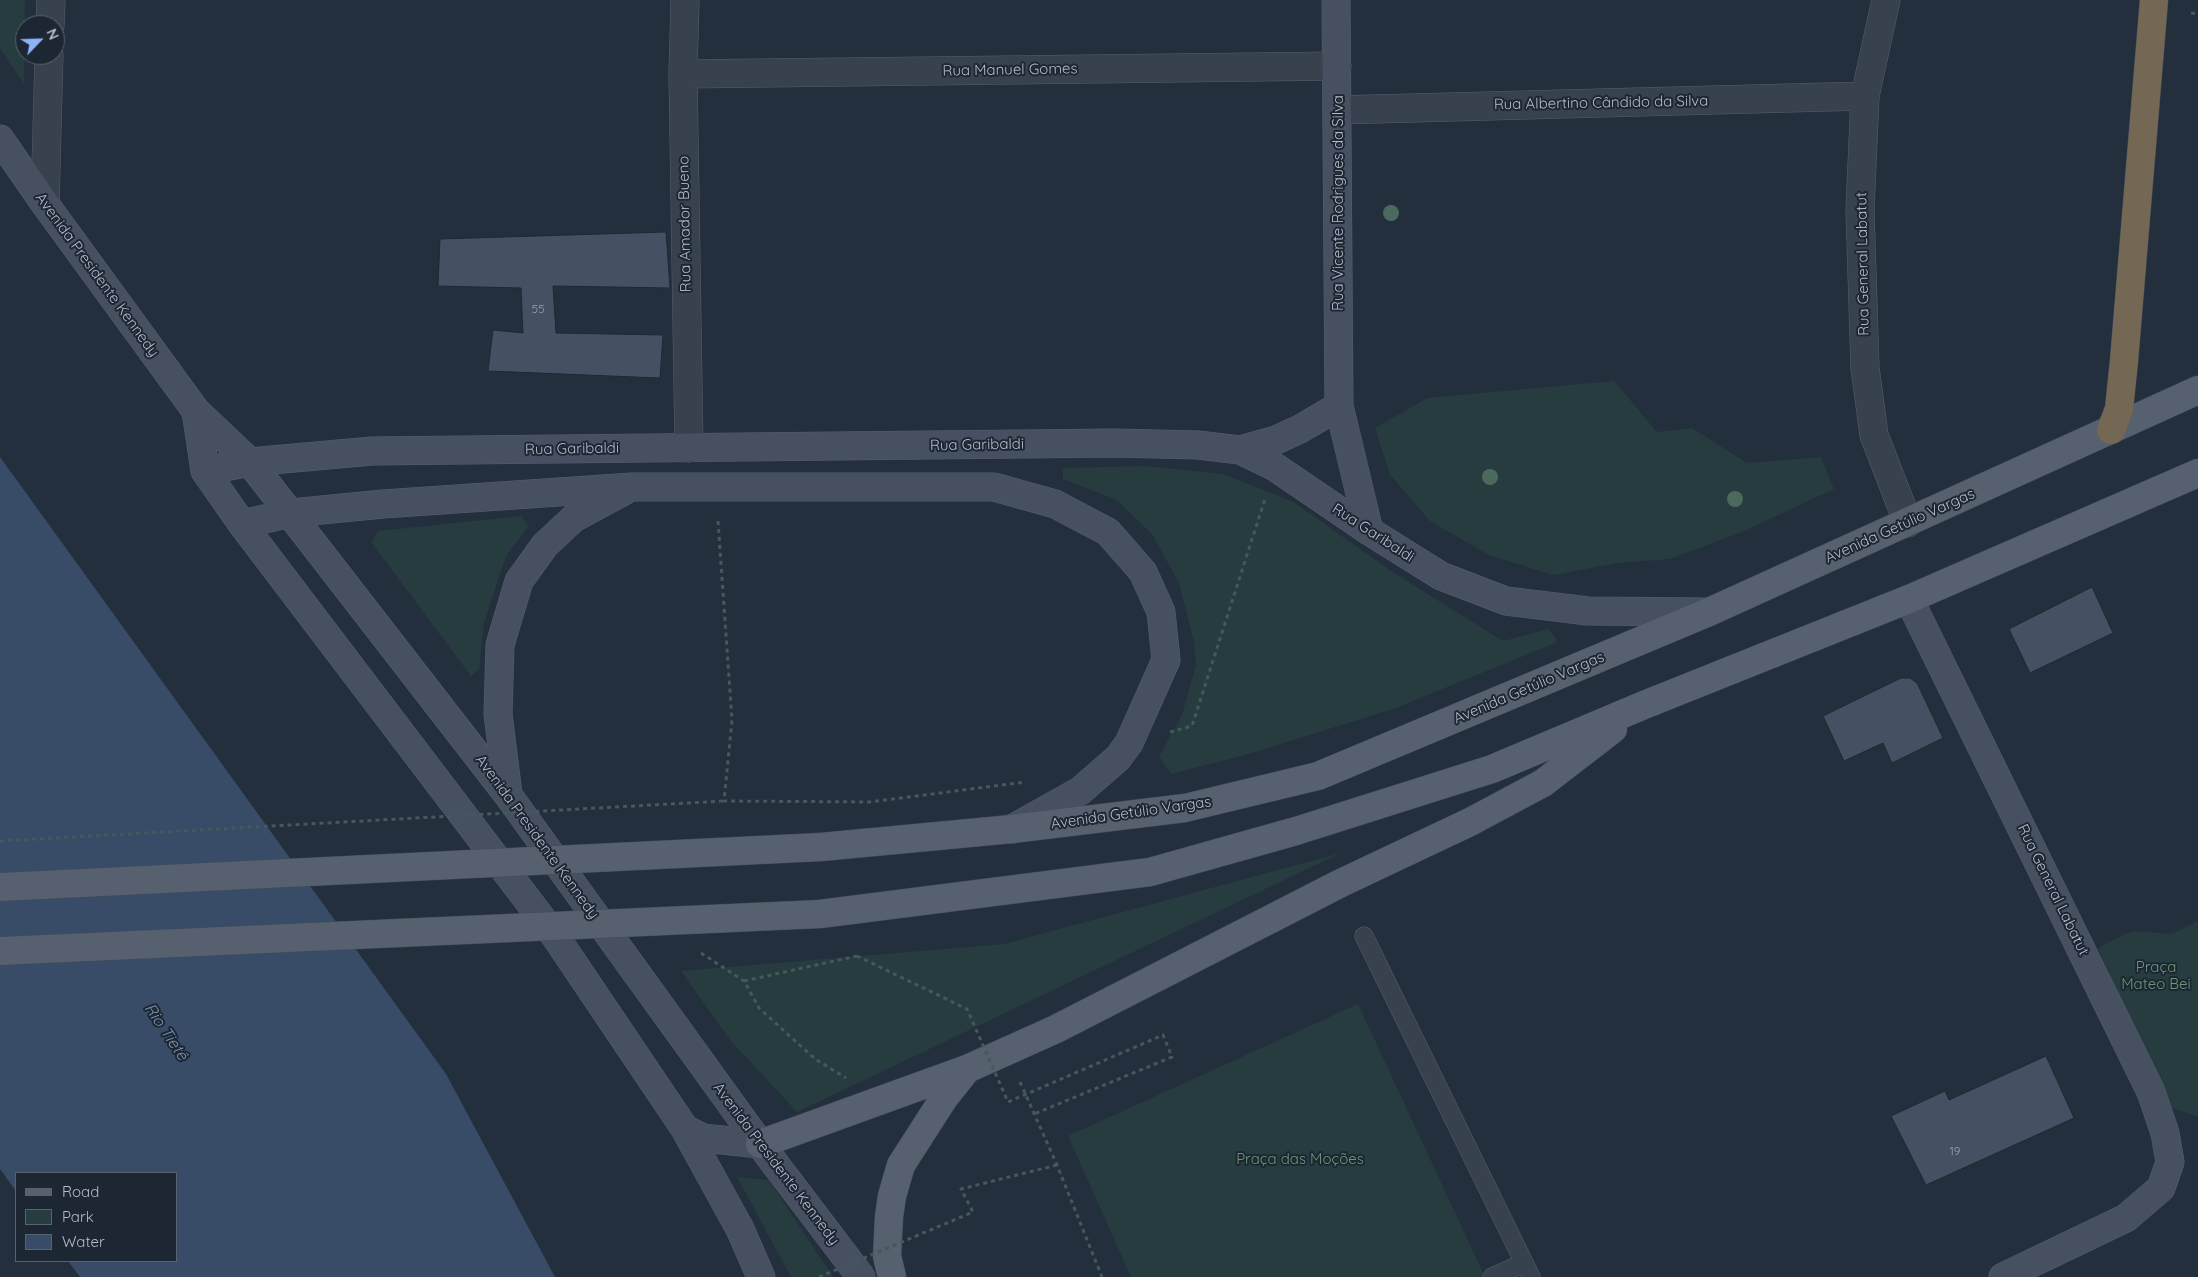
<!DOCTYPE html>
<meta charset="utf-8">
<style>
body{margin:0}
#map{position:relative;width:2198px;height:1277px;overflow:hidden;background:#242f3e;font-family:Quicksand,sans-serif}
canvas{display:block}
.legend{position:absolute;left:15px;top:1172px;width:162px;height:90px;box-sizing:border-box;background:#1d2633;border:1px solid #59626f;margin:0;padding:6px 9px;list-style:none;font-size:15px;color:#b4bcc9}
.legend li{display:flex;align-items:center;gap:10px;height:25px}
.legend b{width:25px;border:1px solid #59626f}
.north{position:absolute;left:15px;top:15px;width:50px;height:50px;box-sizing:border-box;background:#1d2633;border:1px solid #59626f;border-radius:50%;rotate:66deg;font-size:14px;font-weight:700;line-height:20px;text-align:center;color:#b4bcc9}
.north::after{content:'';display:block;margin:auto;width:18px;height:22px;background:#8ab4f8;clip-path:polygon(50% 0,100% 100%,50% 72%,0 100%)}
</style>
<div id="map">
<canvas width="2198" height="1277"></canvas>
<ul class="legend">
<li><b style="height:6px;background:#56606e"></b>Road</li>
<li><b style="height:14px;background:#263c3f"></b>Park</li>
<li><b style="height:14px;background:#394c67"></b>Water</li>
</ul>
<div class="north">N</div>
</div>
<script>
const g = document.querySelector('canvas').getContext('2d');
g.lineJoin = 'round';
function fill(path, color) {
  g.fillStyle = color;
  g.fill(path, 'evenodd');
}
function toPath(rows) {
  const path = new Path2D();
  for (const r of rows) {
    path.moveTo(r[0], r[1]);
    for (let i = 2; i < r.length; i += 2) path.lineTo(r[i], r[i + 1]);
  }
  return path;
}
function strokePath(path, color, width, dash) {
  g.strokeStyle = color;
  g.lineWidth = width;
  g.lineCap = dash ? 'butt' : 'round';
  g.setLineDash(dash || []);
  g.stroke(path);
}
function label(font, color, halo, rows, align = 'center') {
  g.font = font + ' Quicksand,sans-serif';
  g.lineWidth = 4;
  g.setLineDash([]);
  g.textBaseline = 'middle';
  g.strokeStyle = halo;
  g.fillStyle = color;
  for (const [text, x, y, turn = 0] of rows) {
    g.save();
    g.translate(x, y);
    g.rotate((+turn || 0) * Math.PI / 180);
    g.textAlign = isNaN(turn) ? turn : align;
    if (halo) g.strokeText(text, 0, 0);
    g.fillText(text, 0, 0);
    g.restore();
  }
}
fill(toPath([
 [0,0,25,0,24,84,0,48],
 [1614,381,1657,432,1692,428,1747,463,1821,457,1834,489,1742,532,1670,559,1618,563,1553,575,1489,555,1430,521,1390,475,1375,428,1427,398],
 [1146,466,1223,474,1294,502,1391,571,1503,641,1549,629,1558,642,1393,709,1252,753,1171,774,1159,756,1182,715,1196,665,1194,642,1179,583,1152,534,1117,500,1063,479,1063,468],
 [521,516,529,526,506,556,484,623,479,669,471,676,371,542,378,531],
 [1341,853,797,1112,730,1040,681,971,1004,944],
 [2198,921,2198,1117,2168,1106,2098,948,2132,931,2172,934],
 [1358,1004,1485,1277,1131,1277,1068,1136],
 [737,1177,769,1180,833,1277,791,1277]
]), '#263c3f');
fill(toPath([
 [0,457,446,1074,555,1277,80,1277,68,1261,176,1261,176,1173,16,1173,16,1191,0,1169]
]), '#394c67');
const building = toPath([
 [666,232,670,288,553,286,556,333,663,335,660,378,488,371,493,330,523,333,521,288,438,286,440,239,666,232],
 [2092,587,2113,633,2030,673,2009,629,2092,587],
 [1901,678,1910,678,1917,683,1943,738,1892,763,1883,743,1844,761,1823,716,1901,678],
 [2046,1056,2074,1118,1926,1185,1891,1116,1945,1091,1949,1100,2046,1056]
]);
fill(building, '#455162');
strokePath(building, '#1f2835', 1);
const lane = toPath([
 [1364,936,1531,1277],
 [1492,1277,1524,1263]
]);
const street = toPath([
 [685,0,683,74,689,448],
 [1886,0,1865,96,1860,210,1865,368,1874,435,1908,523],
 [50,25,51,0],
 [683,74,1337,66],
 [1337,110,1865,96],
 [45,204,49,55]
]);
const secondary = toPath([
 [1336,0,1339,406,1369,531],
 [0,139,45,204,196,411,250,462,508,795,760,1144,861,1277],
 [196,411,205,471,242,524,555,936,685,1129,740,1229,761,1277],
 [1240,450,1276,440,1300,429,1339,406],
 [205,471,250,462,372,451,1115,443,1198,445,1240,450,1275,467,1369,531,1441,576,1506,601,1588,611,1709,612],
 [242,524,291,513,383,504,632,487,994,487,1055,504,1108,532,1143,572,1161,612,1166,660,1129,743,1118,758,1080,791,1012,829],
 [1909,599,2151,1092,2165,1133,2170,1162,2161,1188,2126,1218,2003,1277],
 [508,794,498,714,500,645,519,581,545,545,574,518,624,491],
 [685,1129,703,1138,760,1144]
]);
const primary = toPath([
 [821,847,1012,829,1185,808,1318,776,1709,612,2198,390],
 [820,914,1150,872,1296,831,1492,769,1644,705,1909,599,2198,473],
 [760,1144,967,1069,1056,1029,1341,883,1470,822,1543,783,1613,729],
 [892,1277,887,1256,889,1217,892,1196,901,1165,944,1098,967,1069]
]);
const highway = toPath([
 [2111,430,2119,409,2124,361,2154,0]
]);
strokePath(lane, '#565f6c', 19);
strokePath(street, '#565f6c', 29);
strokePath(secondary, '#565f6c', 29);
strokePath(primary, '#414a57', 29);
strokePath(highway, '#434c59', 29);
strokePath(toPath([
 [2191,13,2198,14],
 [718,521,732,720,724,801,870,802,1025,782],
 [1170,732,1192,726,1265,499],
 [701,953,744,981,759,1008,815,1059,846,1078],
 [744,981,857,956],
 [1020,1082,1057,1165,1102,1277]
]), '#44595c', 3, [4, 4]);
strokePath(lane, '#38414e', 18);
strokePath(street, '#38414e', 28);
strokePath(secondary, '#465061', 28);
strokePath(primary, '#56606e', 28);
strokePath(highway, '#746855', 28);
const primaryBridge = toPath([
 [0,887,821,847],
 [0,951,820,914]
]);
strokePath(primaryBridge, '#414a57', 29, []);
strokePath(toPath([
 [0,841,724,801],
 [857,956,967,1009,1008,1102,1163,1035,1172,1057,1034,1114],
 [819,1277,973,1212,961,1189,1057,1165]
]), '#44595c', 3, [4, 4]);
strokePath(primaryBridge, '#56606e', 28);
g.fillStyle = '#4b6a5d';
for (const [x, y] of [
 [1391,213],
 [1490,477],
 [1735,499]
]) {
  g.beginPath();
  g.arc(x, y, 8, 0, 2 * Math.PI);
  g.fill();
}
label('12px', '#98a1af', null, [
 ["55",538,309],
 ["19",1955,1151]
]);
label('15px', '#b4bcc9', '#1d2633', [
 ["Rua Manuel Gomes",1010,70,-1],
 ["Rua Albertino Cândido da Silva",1601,103,-1],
 ["Rua Vicente Rodrigues da Silva",1338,203,-90],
 ["Rua Amador Bueno",685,224,-91],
 ["Rua General Labatut",1863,264,-91],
 ["Avenida Presidente Kennedy",97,275,54],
 ["Rua Garibaldi",977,445,-1],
 ["Rua Garibaldi",572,449,-1],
 ["Avenida Getúlio Vargas",1900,526,-24],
 ["Rua Garibaldi",1373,533,33],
 ["Avenida Getúlio Vargas",1529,688,-23],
 ["Avenida Getúlio Vargas",1131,813,-8],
 ["Avenida Presidente Kennedy",537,837,54],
 ["Rua General Labatut",2053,890,64],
 ["Avenida Presidente Kennedy",776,1164,53]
]);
label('15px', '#6b9a76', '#1d2633', [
 ["Praça",2156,967],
 ["Mateo Bei",2156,984],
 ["Praça das Moções",1300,1159]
]);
label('italic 16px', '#7c92b1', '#1d2633', [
 ["Rio Tietê",166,1032,56]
]);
</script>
